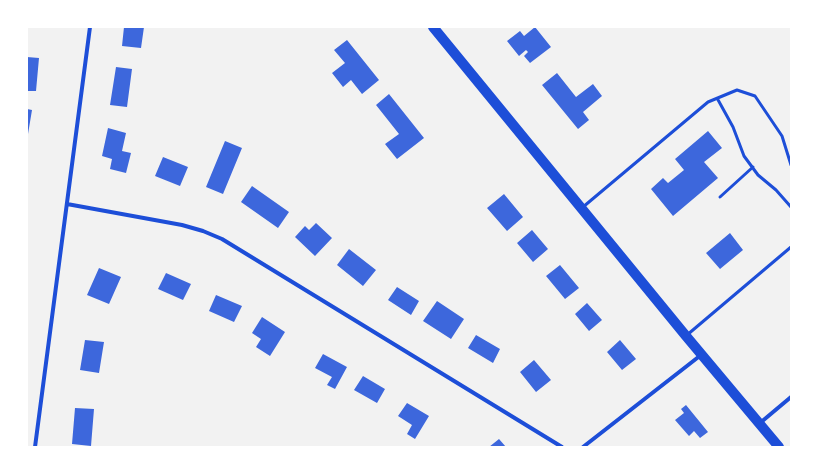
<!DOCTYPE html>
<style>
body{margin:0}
#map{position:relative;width:818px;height:474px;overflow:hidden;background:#f2f2f2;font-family:Cabin,sans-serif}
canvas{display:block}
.frame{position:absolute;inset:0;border:28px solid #fff;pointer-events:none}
</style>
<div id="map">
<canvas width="818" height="474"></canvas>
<div class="frame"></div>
</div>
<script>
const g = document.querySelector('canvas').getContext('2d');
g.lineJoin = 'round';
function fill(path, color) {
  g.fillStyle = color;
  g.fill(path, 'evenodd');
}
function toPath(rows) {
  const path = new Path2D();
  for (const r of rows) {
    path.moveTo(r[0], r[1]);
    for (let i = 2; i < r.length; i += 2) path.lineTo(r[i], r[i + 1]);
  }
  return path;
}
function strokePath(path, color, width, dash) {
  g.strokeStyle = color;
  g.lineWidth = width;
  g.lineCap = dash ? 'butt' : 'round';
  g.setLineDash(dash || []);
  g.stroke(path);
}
fill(toPath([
 [124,27,144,27,141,48,122,46],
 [535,27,551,47,530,63,524,56,528,52,526,50,519,56,507,41,520,31,524,36],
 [347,40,379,80,362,94,351,80,343,87,332,73,345,63,334,50],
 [27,57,39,58,36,91,27,91],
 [116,67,132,69,127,107,110,105],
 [557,73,576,97,593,84,602,96,583,112,589,120,578,129,542,85],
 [389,94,424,138,397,159,385,144,399,134,376,105],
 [27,109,32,110,28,134,27,134],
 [108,128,126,133,122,151,131,153,126,173,110,169,112,159,102,156],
 [708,131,722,148,704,162,718,178,673,216,651,189,663,178,668,183,684,170,675,159],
 [225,141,242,148,223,194,206,187],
 [163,157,188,167,180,186,155,176],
 [252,186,289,212,278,228,241,202],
 [504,194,523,217,507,231,487,208],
 [316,223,332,238,315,256,295,237,305,226,309,230],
 [532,230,548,249,533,262,517,243],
 [730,233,743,250,720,269,706,253],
 [349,249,376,270,363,286,337,265],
 [560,265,579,288,565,299,546,276],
 [99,268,121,277,109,304,87,295],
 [166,273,191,284,183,300,158,289],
 [397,287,419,301,411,315,388,300],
 [216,295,242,306,234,322,209,311],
 [437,301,464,319,451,339,423,321],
 [587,303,602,320,589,331,575,314],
 [262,317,285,332,270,356,256,347,261,339,252,333],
 [476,335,500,349,493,363,468,348],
 [85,340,104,342,99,373,80,370],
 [620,340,636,359,622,370,607,352],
 [323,354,347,367,335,389,327,385,332,377,315,368],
 [534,360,551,380,536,392,520,372],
 [363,376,385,389,377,403,354,390],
 [407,403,429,416,415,439,407,434,412,425,398,416],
 [686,405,708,432,700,438,694,431,689,436,675,420,684,413,681,409],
 [75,408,94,409,91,446,72,444],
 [499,439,506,447,489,447]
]), '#3d67dc');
strokePath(toPath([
 [717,98,733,127,744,156,758,175,776,190,791,207],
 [720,197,753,167],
 [583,207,708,102,737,90,755,96,782,136,791,165],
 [687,335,791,247]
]), '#1d4ed8', 3);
strokePath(toPath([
 [67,204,182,225,203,231,222,239,562,447],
 [760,423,791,397],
 [35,447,90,27],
 [583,447,701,355]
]), '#1d4ed8', 4);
strokePath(toPath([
 [433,27,686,336,779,447]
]), '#1d4ed8', 10);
</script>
